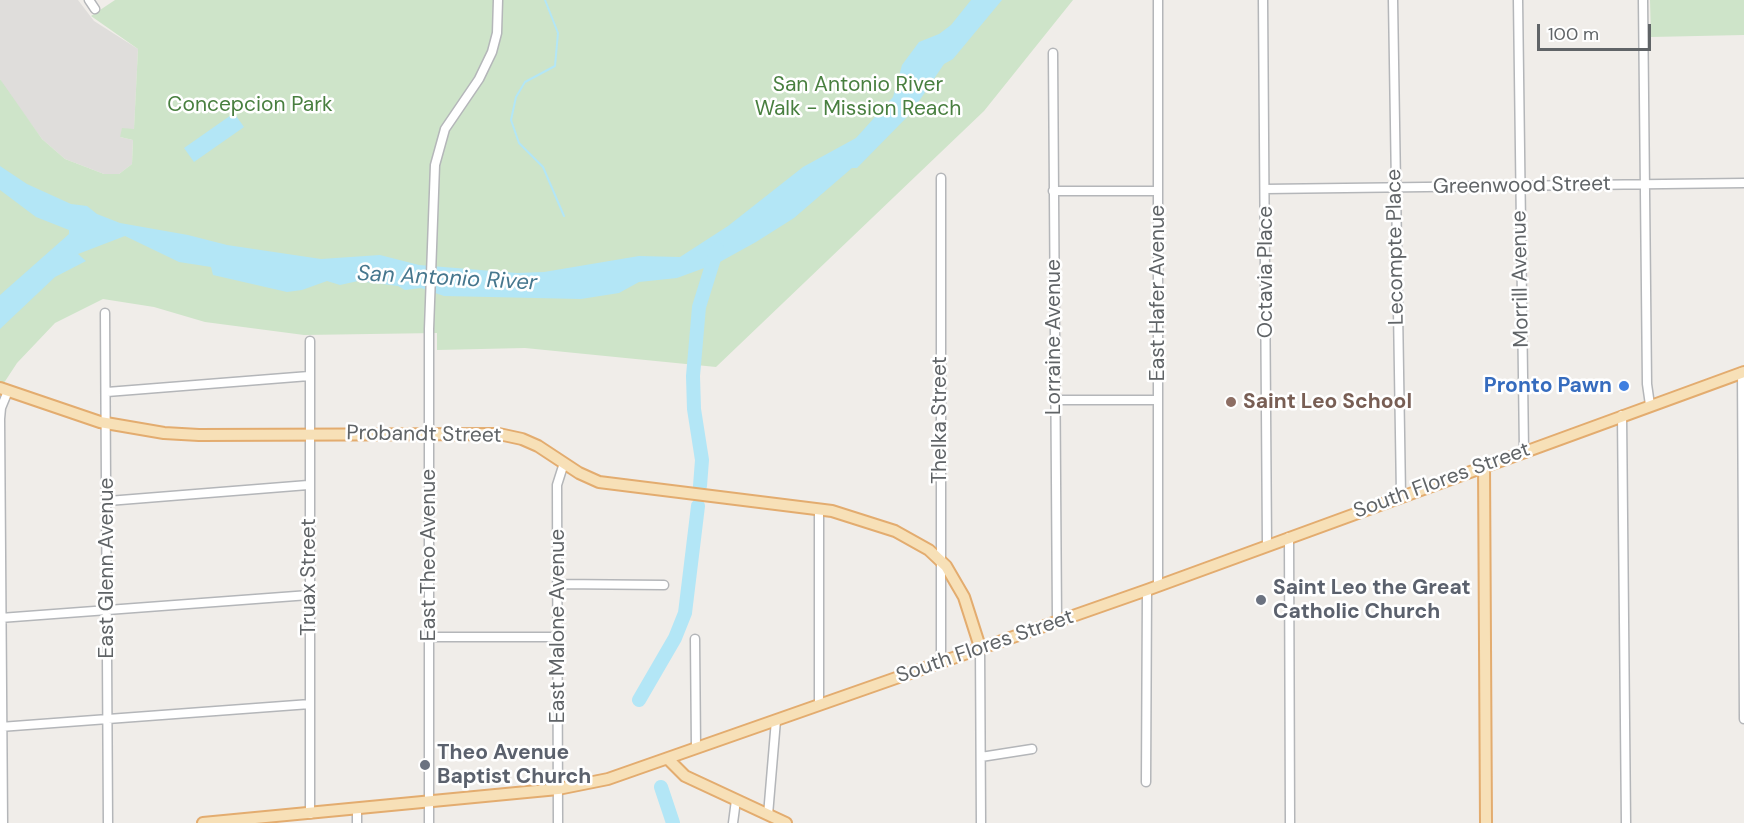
<!DOCTYPE html>
<style>
body{margin:0}
#map{position:relative;width:1744px;height:823px;overflow:hidden;background:#f0ede9;font-family:"DM Sans",sans-serif}
canvas{display:block}
.scale{position:absolute;left:1537px;top:24px;width:114px;height:27px;box-sizing:border-box;border:3px solid #606467;border-top:0;padding-left:8px;font-size:18px;line-height:21px;white-space:nowrap;color:#606467;-webkit-text-stroke:4px #fff;paint-order:stroke}
</style>
<div id="map">
<canvas width="1744" height="823"></canvas>
<div class="scale">100 m</div>
</div>
<script>
const g = document.querySelector('canvas').getContext('2d');
g.lineJoin = 'round';
function fill(path, color) {
  g.fillStyle = color;
  g.fill(path, 'evenodd');
}
function toPath(rows) {
  const path = new Path2D();
  for (const r of rows) {
    path.moveTo(r[0], r[1]);
    for (let i = 2; i < r.length; i += 2) path.lineTo(r[i], r[i + 1]);
  }
  return path;
}
function strokePath(path, color, width, dash) {
  g.strokeStyle = color;
  g.lineWidth = width;
  g.lineCap = dash ? 'butt' : 'round';
  g.setLineDash(dash || []);
  g.stroke(path);
}
function label(font, color, halo, rows, align = 'center') {
  g.font = font + ' "DM Sans",sans-serif';
  g.lineWidth = 5;
  g.setLineDash([]);
  g.textBaseline = 'middle';
  g.strokeStyle = halo;
  g.fillStyle = color;
  for (const [text, x, y, turn = 0] of rows) {
    g.save();
    g.translate(x, y);
    g.rotate((+turn || 0) * Math.PI / 180);
    g.textAlign = isNaN(turn) ? turn : align;
    if (halo) g.strokeText(text, 0, 0);
    g.fillText(text, 0, 0);
    g.restore();
  }
}
fill(toPath([
 [0,0,78,0,94,21,138,49,134,130,120,137,133,140,132,164,119,174,104,174,65,159,42,139,4,87,0,79]
]), '#dfdddb');
fill(toPath([
 [115,0,1073,0,984,111,716,367,525,348,437,350,437,333,304,335,205,322,154,307,103,299,55,323,17,363,0,389,0,79,42,139,65,159,104,174,119,174,132,164,133,140,120,137,122,128,134,129,138,49,91,16],
 [1650,0,1744,0,1744,35,1651,37]
]), '#cee4c9');
fill(toPath([
 [971,0,1002,0,953,59,944,64,911,113,857,168,852,168,794,218,756,242,718,263,677,278,639,282,619,293,581,299,444,296,421,288,405,290,398,286,358,281,340,285,327,281,302,290,287,292,213,275,211,267,179,262,125,236,78,254,86,261,55,277,0,329,0,295,69,234,69,230,36,217,0,190,0,166,27,184,71,204,87,206,97,214,120,223,188,235,227,245,321,259,380,255,419,265,517,273,544,272,639,256,680,257,728,226,803,167,856,138,893,97,902,65,919,42,939,34,951,25],
 [234,113,244,127,194,162,184,148]
]), '#b3e6f6');
strokePath(toPath([
 [545,0,558,33,555,66,525,82,516,97,511,120,519,143,543,167,564,216]
]), '#b3e6f6', 2);
strokePath(toPath([
 [700,486,702,460,694,409,693,376,699,307,717,249],
 [639,700,675,638,685,613,698,506],
 [661,787,673,823]
]), '#b3e6f6', 14);
const minor = toPath([
 [89,0,95,9],
 [1158,0,1158,585],
 [1263,0,1267,545],
 [1393,0,1401,495],
 [1518,0,1524,451],
 [1643,0,1647,384,1650,405],
 [1053,53,1057,621],
 [941,178,941,662],
 [1265,189,1744,183],
 [1053,191,1158,191],
 [105,313,108,823],
 [310,341,310,814],
 [1742,372,1744,719],
 [107,392,309,376],
 [1054,400,1158,400],
 [1622,415,1626,823],
 [108,501,308,485],
 [1289,537,1290,823],
 [557,584,664,585],
 [0,618,309,595],
 [429,637,558,637],
 [695,639,696,748],
 [980,647,981,823],
 [819,705,819,509],
 [0,727,310,704],
 [981,757,1032,749],
 [1146,782,1147,590],
 [357,809,357,823],
 [768,815,776,720],
 [3,823,0,419,1,408,8,391],
 [429,823,429,329,435,165,445,129,479,79,492,52,497,33,498,0],
 [558,823,557,485,564,463],
 [733,823,736,800]
]);
const major = toPath([
 [0,388,100,422,164,433,199,435,499,434,522,439,538,446,579,473,599,482,832,511,895,531,929,550,946,566,964,597,980,647],
 [1484,465,1486,823],
 [668,759,685,776,786,823],
 [203,823,558,789,608,779,1147,590,1744,372]
]);
strokePath(minor, '#b4b6b9', 11);
strokePath(major, '#e3ac6f', 14);
strokePath(minor, '#fff', 8);
strokePath(major, '#f7e0b7', 10);
for (const [x, y, r, color] of [
 [1624,386,6,"#3f7fe0"],
 [1231,402,6,"#8d6e63"],
 [1261,600,6,"#6b7280"],
 [425,765,6,"#6b7280"]
]) {
  const dot = new Path2D();
  dot.arc(x, y, r, 0, 2 * Math.PI);
  g.fillStyle = color;
  g.fill(dot);
  strokePath(dot, '#fff', 2);
}
label('21px', '#487f3f', '#fff', [
 ["San Antonio River",858,85],
 ["Walk - Mission Reach",858,109],
 ["Concepcion Park",250,105]
]);
label('21px', '#606467', '#fff', [
 ["Greenwood Street",1522,186,-1],
 ["Lecompte Place",1396,247,-91],
 ["Octavia Place",1266,272,-90],
 ["Morrill Avenue",1521,279,-91],
 ["East Hafer Avenue",1158,293,-90],
 ["Lorraine Avenue",1054,337,-90],
 ["Thelka Street",940,420,-90],
 ["Probandt Street",424,435,1],
 ["South Flores Street",1442,481,-20],
 ["East Theo Avenue",429,555,-90],
 ["East Glenn Avenue",107,568,-90],
 ["Truax Street",309,577,-90],
 ["East Malone Avenue",558,626,-90],
 ["South Flores Street",985,647,-19]
]);
label('bold 21px', '#366cbe', '#fff', [
 ["Pronto Pawn",1612,386]
], 'right');
label('bold 21px', '#785e54', '#fff', [
 ["Saint Leo School",1243,402]
], 'left');
label('bold 21px', '#5b616d', '#fff', [
 ["Saint Leo the Great",1273,588],
 ["Catholic Church",1273,612],
 ["Theo Avenue",437,753],
 ["Baptist Church",437,777]
], 'left');
label('italic 22px', '#46778e', '#fff', [
 ["San Antonio River",447,279,3]
]);
</script>
